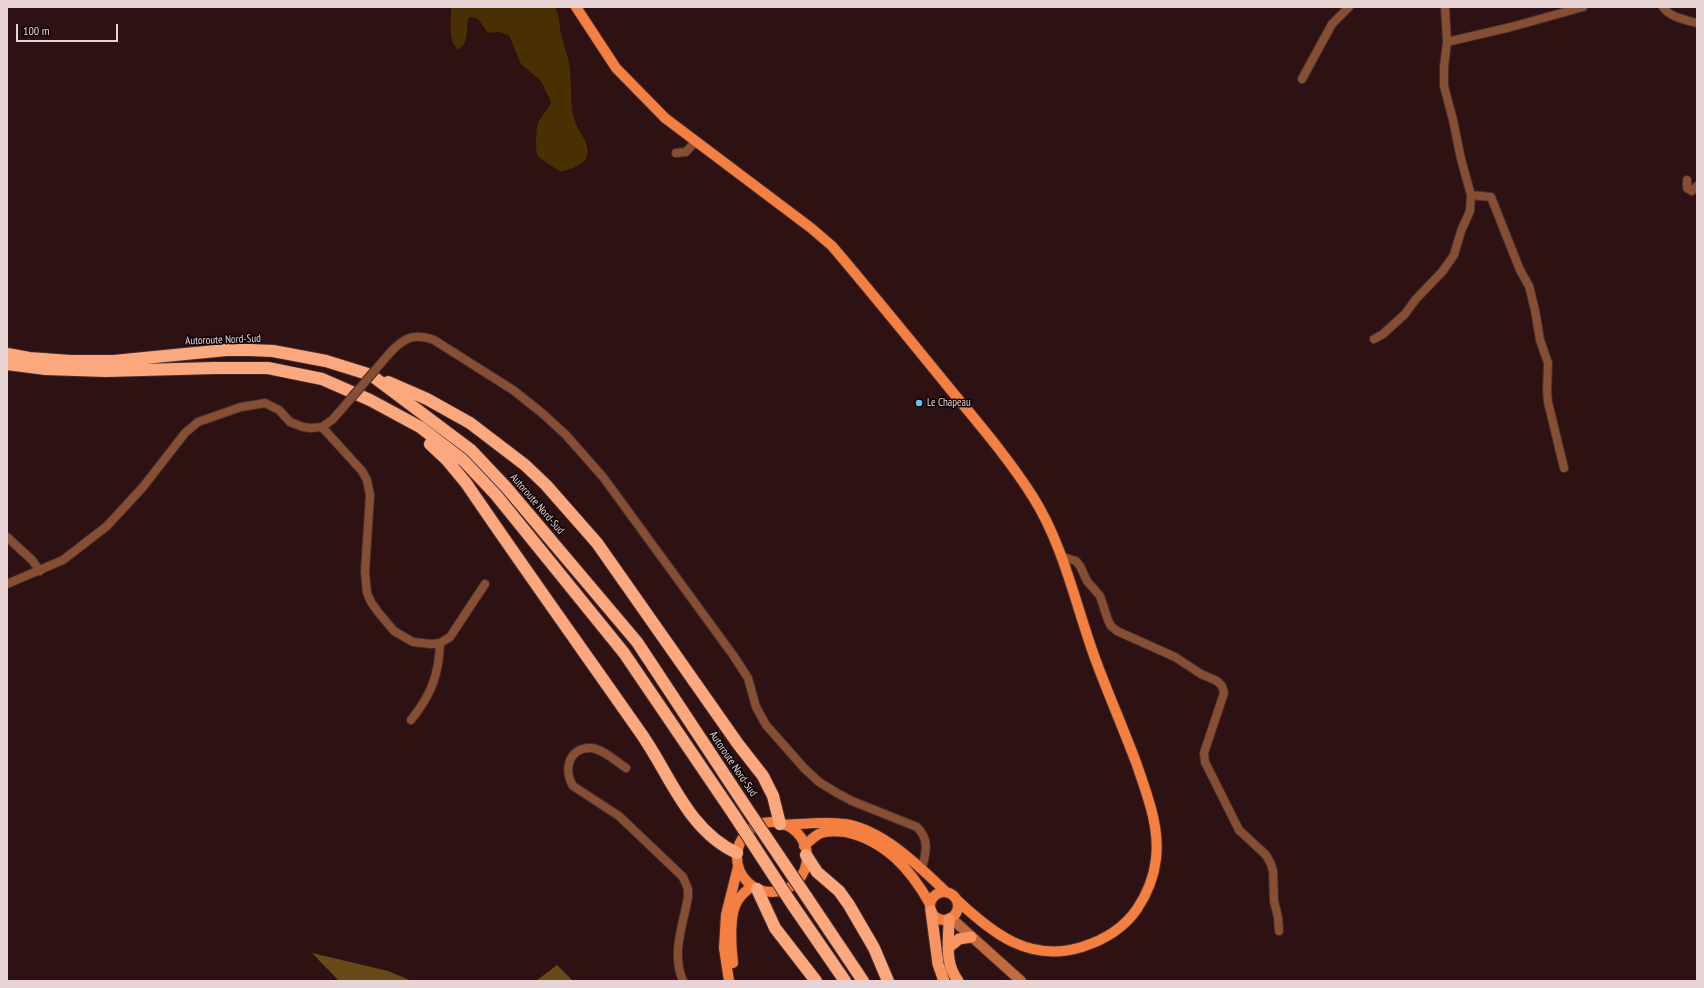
<!DOCTYPE html>
<style>
body{margin:0}
#map{position:relative;width:1704px;height:988px;overflow:hidden;background:#2d1113;font-family:"PT Sans Narrow",sans-serif}
canvas{display:block}
.frame{position:absolute;inset:0;border:8px solid #e8d4d4;pointer-events:none}
.scale{position:absolute;left:16px;top:24px;width:102px;height:18px;box-sizing:border-box;border:2px solid #e8d4d4;border-top:0;padding-left:5px;font-size:12px;line-height:14px;white-space:nowrap;color:#e8d4d4;-webkit-text-stroke:3px #0d0304;paint-order:stroke}
</style>
<div id="map">
<canvas width="1704" height="988"></canvas>
<div class="frame"></div>
<div class="scale">100 m</div>
</div>
<script>
const context = document.querySelector('canvas').getContext('2d');
context.lineJoin = 'round';
function paint(path, color) {
  context.fillStyle = color;
  context.fill(path, 'evenodd');
}
function strokePath(path, color, width, dash) {
  context.strokeStyle = color;
  context.lineWidth = width;
  context.lineCap = dash ? 'butt' : 'round';
  context.setLineDash(dash || []);
  context.stroke(path);
}
function drawText(font, color, halo, rows, align = 'center') {
  context.font = font + ' "PT Sans Narrow",sans-serif';
  context.lineWidth = 3;
  context.setLineDash([]);
  context.textBaseline = 'middle';
  context.strokeStyle = halo;
  context.fillStyle = color;
  for (const [text, x, y, turn = 0] of rows) {
    context.save();
    context.translate(x, y);
    context.rotate((+turn || 0) * Math.PI / 180);
    context.textAlign = isNaN(turn) ? turn : align;
    if (halo) context.strokeText(text, 0, 0);
    context.fillText(text, 0, 0);
    context.restore();
  }
}
paint(new Path2D(`
 M 450,7 L 555,7 C 560,16 559,24 561,33 C 563,43 567,53 569,63 C 572,80 570,98 573,115 C 576,130 591,142 587,157 C 584,165 568,170 561,172 C 557,169 540,159 538,156 C 535,152 536,128 538,123 C 542,115 548,110 551,102 L 541,81 L 521,64 L 509,35 L 499,32 L 488,33 L 479,20 L 474,17 L 469,17 C 465,29 470,43 458,50 C 448,41 451,22 451,10 Z`), '#483002');
paint(new Path2D(`
 M 312,953 L 388,971 L 412,981 L 339,981 Z
 M 557,965 L 573,981 L 536,981 Z`), '#684a18');
const minor = new Path2D(`
 M 1663,7 C 1669,17 1686,20 1697,23
 M 1447,42 L 1511,27 L 1583,7
 M 1302,79 L 1332,24 L 1349,7
 M 676,153 L 686,152 L 695,142
 M 1687,180 L 1687,188 L 1692,191 L 1697,186
 M 1471,195 L 1491,197 L 1520,270 L 1529,286 L 1535,310 L 1540,340 L 1548,363 L 1547,391 L 1548,402 L 1564,468
 M 1374,339 L 1383,334 L 1405,314 L 1416,299 L 1442,272 L 1454,255 L 1461,231 L 1470,211 L 1471,195 L 1461,159 L 1453,120 L 1444,86 L 1444,67 L 1447,42 L 1445,7
 M 388,355 C 402,339 413,332 434,340 L 513,390 L 542,413 L 565,434 L 603,477 L 733,655 L 748,678 L 756,707 L 766,725 L 804,768 L 819,782 L 837,793 L 852,801 L 917,827 C 930,840 926,852 922,868
 M 322,427 L 362,471 L 367,480 L 370,495 L 365,572 L 367,593 L 371,602 L 378,612 L 394,631 L 413,642 L 431,644 L 440,643 L 450,637 L 485,584
 M 7,537 L 32,560 L 40,571
 M 1060,556 L 1076,561 L 1080,566 L 1087,581 L 1100,596 L 1108,620 L 1111,626 L 1117,631 L 1175,657 L 1201,674 L 1217,681 L 1222,686 L 1224,693 L 1204,753 L 1205,762 L 1239,830 L 1266,855 L 1271,864 L 1273,871 L 1274,901 L 1278,917 L 1279,931
 M 7,584 L 63,560 L 107,526 L 143,487 L 185,433 L 198,422 L 241,407 L 265,403 L 279,410 L 290,422 L 303,427 L 311,428 L 322,427 L 332,420 L 341,410
 M 411,720 C 431,695 439,675 440,643
 M 626,768 C 617,762 603,749 591,748 C 569,747 563,770 573,786 L 619,816 L 683,877 L 688,889 L 688,897 C 683,926 671,953 683,981`);
const secondary = new Path2D(`
 M 951,918 L 1021,981`);
const primary = new Path2D(`
 M 576,7 L 616,68 L 665,118 L 811,228 L 832,246 C 872,293 911,341 950,389 C 979,424 1009,459 1033,497 C 1064,546 1076,607 1096,661 C 1109,696 1124,730 1137,765 C 1147,795 1160,827 1156,859 C 1154,877 1147,894 1137,909 C 1124,928 1104,940 1082,947 C 1030,963 993,934 957,900
 M737 857a35 35 0 1 1 70 0a35 35 0 1 1-70 0Z
 M 784,825 C 804,824 825,821 845,824 C 883,830 919,866 946,892
 M 804,846 C 809,842 815,835 821,833 C 829,830 838,831 846,832 C 886,841 911,870 930,904
 M930 906a14 14 0 1 1 28 0a14 14 0 1 1-28 0Z
 M 733,963 C 731,947 729,915 737,902 C 740,895 746,891 752,886
 M 729,981 L 724,948 L 726,915 L 738,867`);
const trunk = new Path2D(`
 M 931,911 L 938,964 L 944,981
 M 949,919 C 949,942 944,962 958,981
 M 948,948 L 959,939 L 971,937`);
const motorway = new Path2D(`
 M 7,354 L 29,358 L 70,361 L 114,361 L 226,350 L 250,350 L 273,351 L 326,361 L 371,375 L 471,450 L 506,487 L 637,642 L 746,807
 M 7,364 L 46,369 L 106,371 L 214,368 L 268,368 L 322,379 L 370,400 L 420,427 L 463,460 L 496,495 L 624,653 L 734,815
 M 388,382 L 427,399 L 470,423 L 525,465 L 546,485 L 597,543 L 738,744 L 763,776 L 773,796 L 780,824
 M 430,444 L 446,459 L 466,483 C 523,567 582,649 640,732 C 670,774 687,830 737,853
 M 806,855 L 817,872 L 839,891 L 849,905 L 874,948 L 888,981
 M 757,889 L 775,928 L 816,981
 M 806,896 L 863,981
 M 792,904 L 845,981`);
strokePath(minor, '#472c2e', 10);
strokePath(secondary, '#472c2e', 12);
strokePath(primary, '#472c2e', 12);
strokePath(trunk, '#472c2e', 13);
strokePath(motorway, '#472c2e', 14);
strokePath(minor, '#864f33', 8);
strokePath(secondary, '#c36a3c', 10);
strokePath(primary, '#f37f41', 10);
strokePath(trunk, '#f79460', 11);
strokePath(motorway, '#fba87f', 12);
const minorBridge = new Path2D(`
 M 341,410 L 388,355`);
const motorwayBridge = new Path2D(`
 M 746,807 L 806,896
 M 734,815 L 792,904`);
strokePath(minorBridge, '#472c2e', 10, []);
strokePath(motorwayBridge, '#472c2e', 14, []);
strokePath(minorBridge, '#864f33', 8);
strokePath(motorwayBridge, '#fba87f', 12);
for (const [x, y, r, color] of [
 [919,403,4,"#64c5ee"]
]) {
  const dot = new Path2D();
  dot.arc(x, y, r, 0, 2 * Math.PI);
  context.fillStyle = color;
  context.fill(dot);
  strokePath(dot, '#0d0304', 1.5);
}
drawText('11px', '#e8d4d4', '#0d0304', [
 ["Autoroute Nord-Sud",223,340,-2],
 ["Autoroute Nord-Sud",537,504,49],
 ["Autoroute Nord-Sud",733,764,56]
]);
drawText('11px', '#e8d4d4', '#0d0304', [
 ["Le Chapeau",927,403]
], 'left');
</script>
